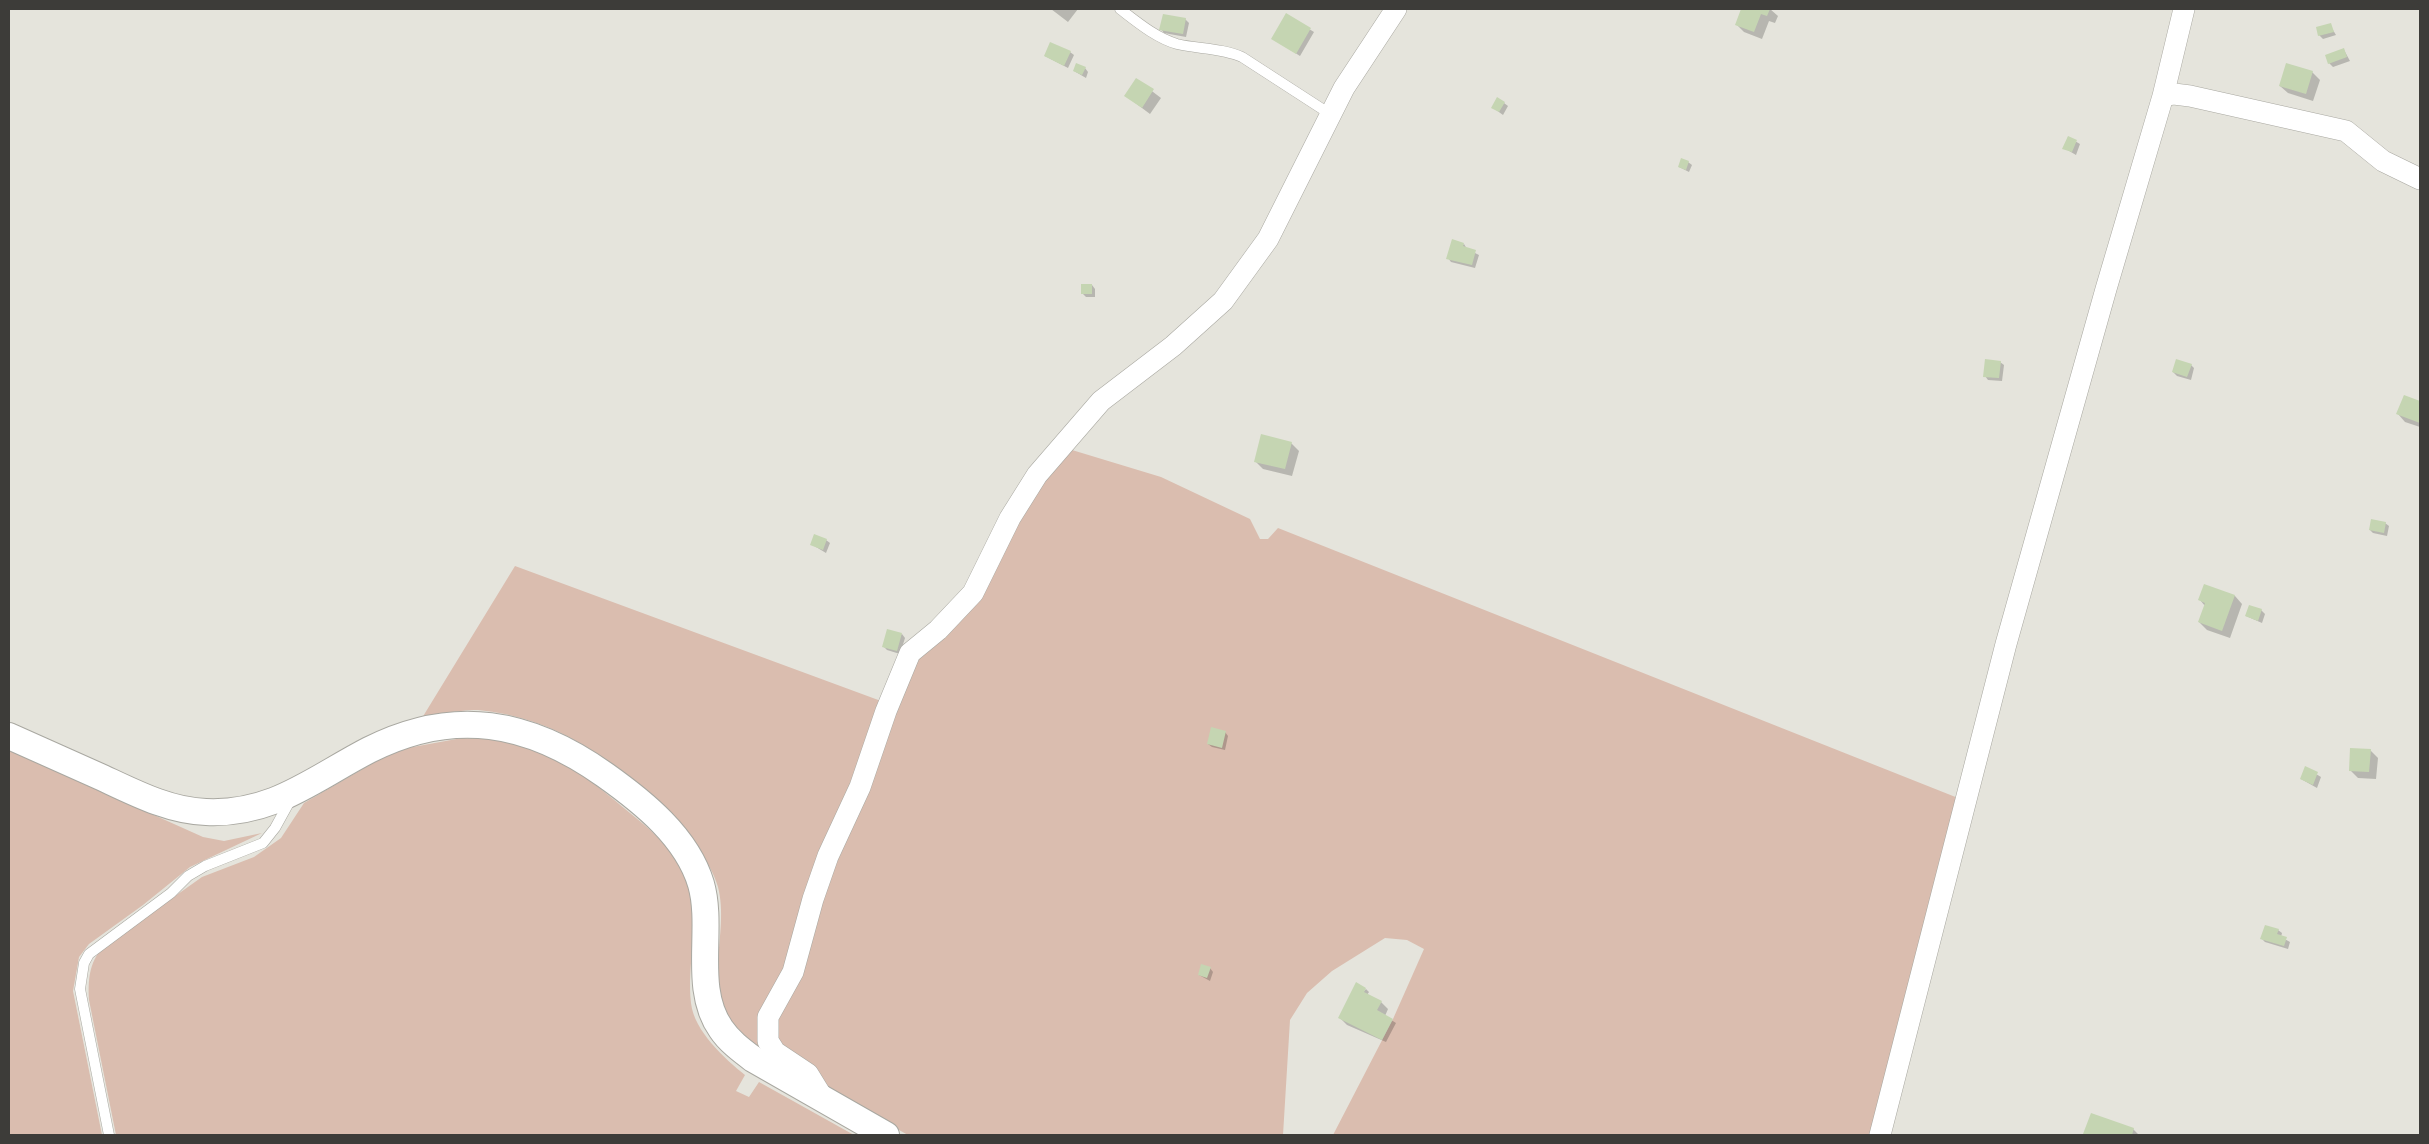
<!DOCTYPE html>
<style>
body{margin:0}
#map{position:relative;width:2429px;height:1144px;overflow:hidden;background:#e5e4dc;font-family:Jost,sans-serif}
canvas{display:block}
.frame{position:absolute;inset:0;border:10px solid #3d3c39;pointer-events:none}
</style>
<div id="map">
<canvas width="2429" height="1144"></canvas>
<div class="frame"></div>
</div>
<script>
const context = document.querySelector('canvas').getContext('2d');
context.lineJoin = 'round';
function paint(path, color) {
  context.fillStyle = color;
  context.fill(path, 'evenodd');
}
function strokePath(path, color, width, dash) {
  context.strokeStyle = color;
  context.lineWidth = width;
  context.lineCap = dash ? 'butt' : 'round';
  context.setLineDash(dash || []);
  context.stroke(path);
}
paint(new Path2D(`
 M 1072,450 L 1161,477 L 1250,519 L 1260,539 L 1268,539 L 1278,528 L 1958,798 L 1870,1135 L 1333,1135 L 1393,1019 L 1424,949 L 1407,940 L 1385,938 L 1332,971 L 1307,993 L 1290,1020 L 1283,1135 L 908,1135 L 829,1091 L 780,1047 L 775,1027 L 820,901 L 904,680 L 1035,490 Z
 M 515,566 L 881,701 L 766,1055 C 756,1046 743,1038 735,1027 C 701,983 730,935 718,887 C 710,859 688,837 669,816 C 618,761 555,717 478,710 C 460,709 439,715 422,718 Z
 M 462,738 C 477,739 496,737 511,741 C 560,754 593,782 630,813 C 656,834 681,856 689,890 C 699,929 687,965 691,1003 C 694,1031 725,1059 745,1075 L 736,1091 L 749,1097 L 759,1082 L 854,1135 L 116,1135 L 89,1000 C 88,980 89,964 102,948 L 202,877 L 254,857 L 281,838 L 304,803 L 378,760 L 402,749 Z
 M 9,750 L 203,837 L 224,841 L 262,833 L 190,867 L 143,905 L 89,944 L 79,957 L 73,991 L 102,1135 L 9,1135 Z`), '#dabdaf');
paint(new Path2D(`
 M 1051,9 L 1078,9 L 1068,22 Z
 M 1742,9 L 1770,9 L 1778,16 L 1775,23 L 1769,21 L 1762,39 L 1744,32 L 1736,24 Z
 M 1286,15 L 1314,32 L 1300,56 L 1273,39 Z
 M 1185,19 L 1189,23 L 1186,37 L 1164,33 L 1161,29 Z
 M 2330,25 L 2336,35 L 2323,39 L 2319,35 Z
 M 2344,50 L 2350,61 L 2333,67 L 2329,63 Z
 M 1070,52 L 1074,55 L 1068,68 L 1045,56 Z
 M 1085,68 L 1088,72 L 1086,78 L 1074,71 Z
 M 2312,72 L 2320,80 L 2313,101 L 2288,93 L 2280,86 Z
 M 1136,79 L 1161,98 L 1150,114 L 1126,96 Z
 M 1504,103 L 1508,106 L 1503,115 L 1492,107 Z
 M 2068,137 L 2080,144 L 2076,155 L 2064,148 Z
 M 1688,162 L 1692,165 L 1689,172 L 1679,167 Z
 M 1464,244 L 1467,249 L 1479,255 L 1475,268 L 1451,262 L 1448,258 Z
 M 1092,285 L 1095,289 L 1095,297 L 1086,297 L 1082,293 Z
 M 2000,362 L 2004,365 L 2002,381 L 1988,380 L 1985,376 Z
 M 2191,365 L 2194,368 L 2191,380 L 2177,376 L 2173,372 Z
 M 2404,396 L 2420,402 L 2420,427 L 2405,422 L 2398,414 Z
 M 1291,443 L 1299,451 L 1292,476 L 1263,469 L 1255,461 Z
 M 2385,523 L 2389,526 L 2387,536 L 2373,533 L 2370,530 Z
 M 826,540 L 830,543 L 826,553 L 811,544 Z
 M 2205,586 L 2235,596 L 2242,604 L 2230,638 L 2207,630 L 2199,622 L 2205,606 L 2200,600 Z
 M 2261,610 L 2265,614 L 2262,623 L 2246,616 Z
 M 902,634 L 905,638 L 900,654 L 887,650 L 883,646 Z
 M 1225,732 L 1228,736 L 1225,750 L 1212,747 L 1208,744 Z
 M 2370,750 L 2378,758 L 2376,779 L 2358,778 L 2350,770 Z
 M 2306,768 L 2321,777 L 2317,788 L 2301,779 Z
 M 2278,930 L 2282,933 L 2281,937 L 2290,942 L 2288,949 L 2265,942 L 2262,939 Z
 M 1210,968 L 1213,972 L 1210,981 L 1199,975 Z
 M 1366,989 L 1369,992 L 1367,995 L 1381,1002 L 1388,1009 L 1385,1016 L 1396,1023 L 1386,1042 L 1347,1025 L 1339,1017 Z
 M 2133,1129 L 2139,1135 L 2085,1133 Z`), '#0003');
paint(new Path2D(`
 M 1741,9 L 1770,9 L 1767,16 L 1761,14 L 1754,32 L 1735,25 Z
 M 1286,13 L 1311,28 L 1296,54 L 1271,39 Z
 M 1163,14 L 1186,18 L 1183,34 L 1159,30 Z
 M 2331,23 L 2334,32 L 2318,36 L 2316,27 Z
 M 1050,42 L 1071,51 L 1064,66 L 1044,56 Z
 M 2344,48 L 2347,57 L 2328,64 L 2325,55 Z
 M 1076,63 L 1086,67 L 1082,75 L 1073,71 Z
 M 2286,63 L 2313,71 L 2306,94 L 2279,86 Z
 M 1136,78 L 1154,89 L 1142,108 L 1124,96 Z
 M 1497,97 L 1505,102 L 1499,112 L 1491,108 Z
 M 2068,136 L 2077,140 L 2072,152 L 2062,149 Z
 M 1681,158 L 1689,161 L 1686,170 L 1678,167 Z
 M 1452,239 L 1464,243 L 1463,246 L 1476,250 L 1472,265 L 1446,259 Z
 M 1081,284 L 1092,284 L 1092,294 L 1081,294 Z
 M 1985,359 L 2001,361 L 1999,378 L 1983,377 Z
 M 2176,359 L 2192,364 L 2187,377 L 2172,372 Z
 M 2404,395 L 2420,401 L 2420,423 L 2396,414 Z
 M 1261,434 L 1292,442 L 1285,469 L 1254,462 Z
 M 2371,519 L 2386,522 L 2384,533 L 2369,530 Z
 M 814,534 L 827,539 L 823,550 L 810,545 Z
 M 2204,584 L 2235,595 L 2222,631 L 2198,622 L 2205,603 L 2198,600 Z
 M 2249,605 L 2262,609 L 2258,621 L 2245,616 Z
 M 887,629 L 902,633 L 897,651 L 882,647 Z
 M 1211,727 L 1226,731 L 1222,748 L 1207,744 Z
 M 2350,748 L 2371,749 L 2369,772 L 2349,771 Z
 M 2305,766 L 2318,772 L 2313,785 L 2300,779 Z
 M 2265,925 L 2279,929 L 2277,934 L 2287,937 L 2284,946 L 2260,939 Z
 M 1201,964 L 1211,967 L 1207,978 L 1198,975 Z
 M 1356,982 L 1366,988 L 1364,992 L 1382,1001 L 1377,1010 L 1393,1019 L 1382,1040 L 1338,1018 Z
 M 2091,1113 L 2134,1128 L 2132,1135 L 2083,1134 Z`), '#c5d5b2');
const service = new Path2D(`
 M 1120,9 C 1137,22 1156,38 1177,44 C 1198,49 1222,48 1242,57 L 1330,114
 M 109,1135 L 80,989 L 84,963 L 89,954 L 171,893 L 188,876 L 205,866 L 263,843 L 275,828 L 291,799`);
const minor = new Path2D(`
 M 2163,96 L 2174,94 L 2190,96 L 2346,131 L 2383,161 L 2420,179
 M 824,1100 L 808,1074 L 775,1052 L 768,1041 L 768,1017 L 793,972 L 813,899 L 828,856 L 860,787 L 886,711 L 910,653 L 938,630 L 973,593 L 1010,518 L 1037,475 L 1101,401 L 1173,346 L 1223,301 L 1268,239 L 1344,88 L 1396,9
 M 1880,1135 L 2006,644 L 2106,289 L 2163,96 L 2184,9`);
const tertiary = new Path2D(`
 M 9,736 C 40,750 72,764 103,778 C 135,793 170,811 206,812 C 273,815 313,779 369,750 C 454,707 529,721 605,775 C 643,802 687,837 701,884 C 714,929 692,988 721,1029 C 729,1041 741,1050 753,1059 L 886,1135`);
strokePath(service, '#a9a8a1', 11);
strokePath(minor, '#a9a8a1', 22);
strokePath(tertiary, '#a9a8a1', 28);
strokePath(service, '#fff', 10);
strokePath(minor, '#fff', 21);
strokePath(tertiary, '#fff', 26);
</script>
